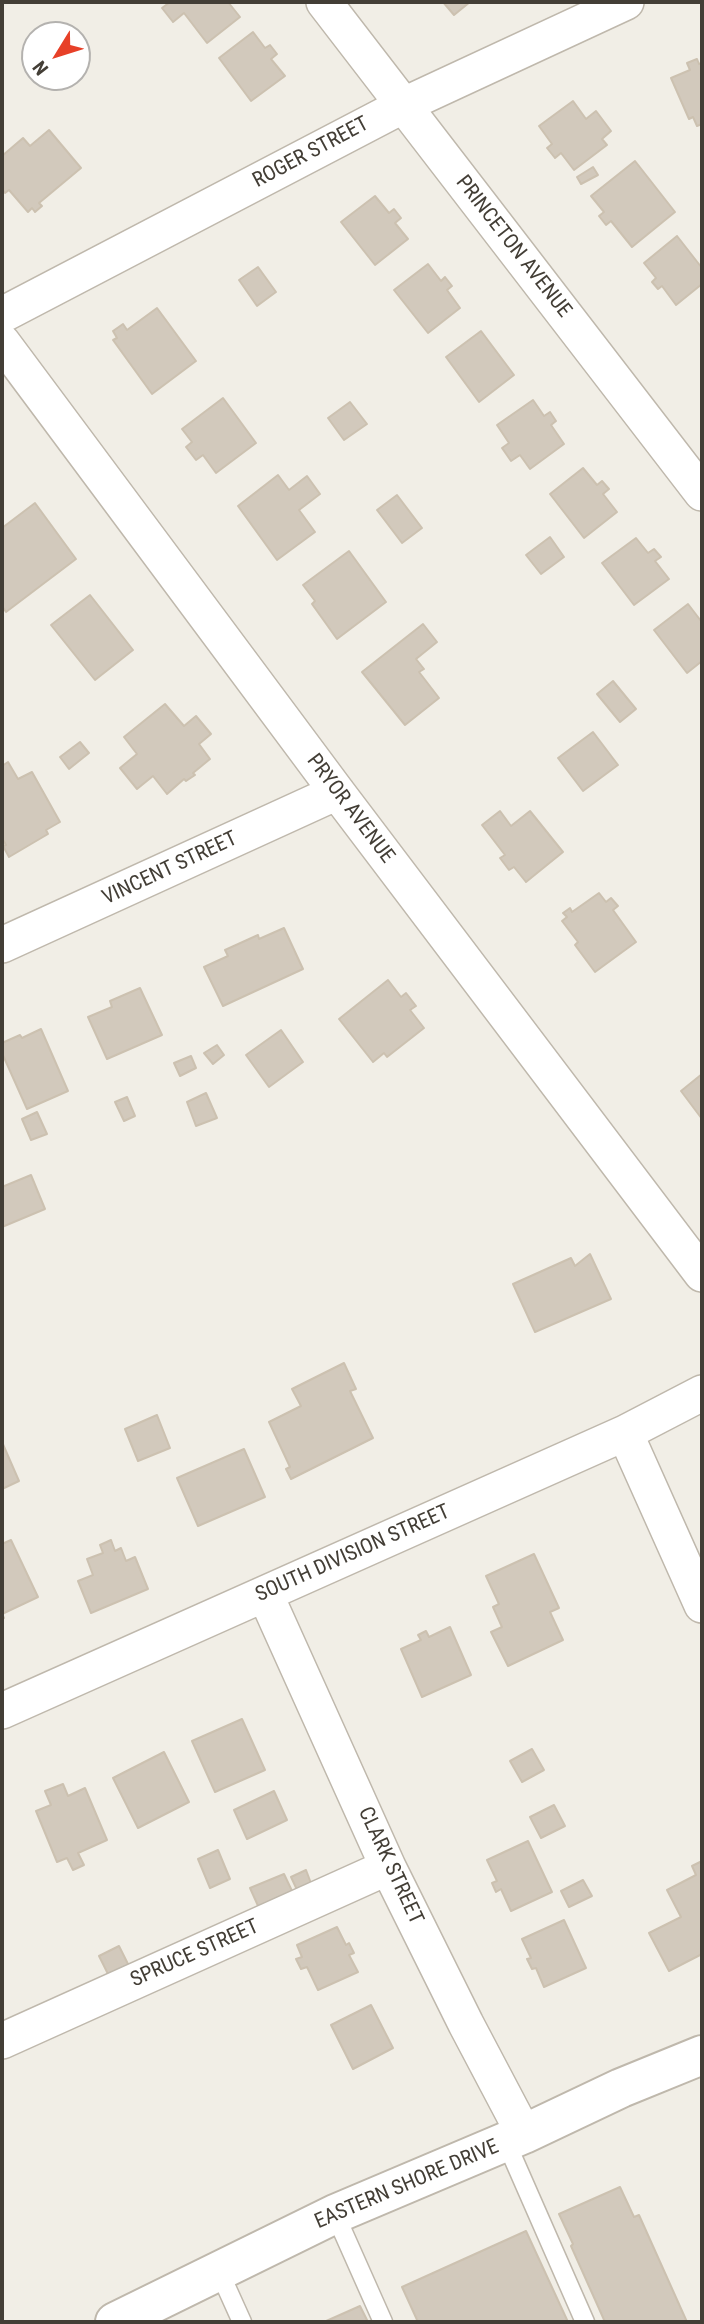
<!DOCTYPE html>
<style>
body{margin:0}
#map{position:relative;width:704px;height:2324px;overflow:hidden;background:#f1eee6;font-family:"Roboto Condensed",sans-serif}
canvas{display:block}
.frame{position:absolute;inset:0;border:4px solid #433e36;pointer-events:none}
.north{position:absolute;left:21px;top:21px;width:70px;height:70px;box-sizing:border-box;background:#fff;border:2px solid #b4b2af;border-radius:50%;rotate:232deg;font-size:19px;font-weight:700;line-height:28px;text-align:center;color:#433e36}
.north::after{content:'';display:block;margin:auto;width:24px;height:32px;background:#e74028;clip-path:polygon(50% 0,100% 100%,50% 72%,0 100%)}
</style>
<div id="map">
<canvas width="704" height="2324"></canvas>
<div class="frame"></div>
<div class="north">N</div>
</div>
<script>
const context = document.querySelector('canvas').getContext('2d');
context.lineJoin = 'round';
function paint(path, color) {
  context.fillStyle = color;
  context.fill(path, 'evenodd');
}
function strokePath(path, color, width, dash) {
  context.strokeStyle = color;
  context.lineWidth = width;
  context.lineCap = dash ? 'butt' : 'round';
  context.setLineDash(dash || []);
  context.stroke(path);
}
function drawText(font, color, halo, rows, align = 'center') {
  context.font = font + ' "Roboto Condensed",sans-serif';
  context.lineWidth = 7;
  context.setLineDash([]);
  context.textBaseline = 'middle';
  context.strokeStyle = halo;
  context.fillStyle = color;
  for (const [text, x, y, turn = 0] of rows) {
    context.save();
    context.translate(x, y);
    context.rotate((+turn || 0) * Math.PI / 180);
    context.textAlign = isNaN(turn) ? turn : align;
    if (halo) context.strokeText(text, 0, 0);
    context.fillText(text, 0, 0);
    context.restore();
  }
}
const building = new Path2D(`
 M 170,2 L 228,2 L 240,17 L 207,43 L 184,13 L 173,22 L 162,8 Z
 M 443,2 L 470,2 L 454,15 Z
 M 253,32 L 265,48 L 270,45 L 277,54 L 271,59 L 285,76 L 251,101 L 219,58 Z
 M 697,59 L 699,64 L 702,63 L 702,124 L 697,126 L 693,117 L 689,119 L 671,78 L 690,70 L 687,63 Z
 M 573,101 L 586,119 L 596,111 L 611,131 L 602,139 L 607,145 L 574,170 L 561,153 L 555,158 L 547,148 L 552,144 L 539,126 Z
 M 49,130 L 81,168 L 39,203 L 42,206 L 35,212 L 32,208 L 28,212 L 9,190 L 5,193 L 2,189 L 2,156 L 23,138 L 30,146 Z
 M 635,161 L 675,212 L 632,247 L 611,221 L 606,225 L 599,216 L 604,212 L 591,196 Z
 M 593,167 L 598,175 L 581,184 L 577,177 Z
 M 375,196 L 389,213 L 394,209 L 401,218 L 395,223 L 408,239 L 375,265 L 341,222 Z
 M 677,236 L 702,268 L 702,284 L 676,305 L 662,286 L 658,289 L 652,282 L 656,278 L 644,263 Z
 M 428,264 L 441,281 L 445,277 L 452,286 L 447,290 L 460,308 L 428,333 L 394,290 Z
 M 258,267 L 276,292 L 257,306 L 239,280 Z
 M 157,308 L 196,361 L 152,394 L 113,340 L 117,338 L 113,331 L 123,324 L 127,330 Z
 M 481,331 L 514,375 L 479,402 L 446,357 Z
 M 223,398 L 256,443 L 216,473 L 203,455 L 196,460 L 186,447 L 192,442 L 182,429 Z
 M 533,400 L 544,416 L 550,412 L 556,421 L 551,425 L 564,444 L 530,469 L 520,455 L 511,461 L 502,448 L 509,443 L 497,425 Z
 M 350,402 L 367,424 L 344,440 L 328,418 Z
 M 583,468 L 597,485 L 602,481 L 609,489 L 603,494 L 617,512 L 584,538 L 550,494 Z
 M 278,475 L 289,490 L 307,476 L 320,494 L 299,510 L 315,532 L 277,560 L 238,506 Z
 M 397,495 L 422,528 L 402,543 L 377,510 Z
 M 35,503 L 76,559 L 6,612 L 2,606 L 2,528 Z
 M 550,537 L 564,557 L 541,574 L 526,555 Z
 M 636,538 L 648,553 L 654,549 L 661,557 L 655,561 L 669,579 L 634,605 L 602,563 Z
 M 349,551 L 386,602 L 337,639 L 312,604 L 315,601 L 303,585 Z
 M 90,595 L 133,650 L 95,680 L 51,625 Z
 M 688,604 L 701,621 L 702,619 L 702,661 L 687,673 L 654,630 Z
 M 423,624 L 437,642 L 416,659 L 424,669 L 419,672 L 439,698 L 405,725 L 362,672 Z
 M 613,681 L 636,709 L 620,722 L 597,694 Z
 M 165,704 L 184,726 L 196,716 L 211,734 L 199,744 L 210,759 L 193,773 L 195,775 L 186,781 L 184,779 L 167,794 L 153,776 L 137,789 L 120,768 L 137,754 L 124,737 Z
 M 593,732 L 618,765 L 583,791 L 558,758 Z
 M 80,742 L 89,753 L 69,769 L 60,757 Z
 M 8,762 L 18,779 L 32,772 L 60,822 L 46,830 L 48,834 L 9,857 L 3,846 L 6,845 L 2,838 L 2,766 Z
 M 500,811 L 511,826 L 530,811 L 563,852 L 526,882 L 514,867 L 509,870 L 500,858 L 505,855 L 482,825 Z
 M 599,893 L 606,902 L 611,898 L 618,906 L 613,910 L 636,942 L 595,972 L 575,945 L 578,942 L 562,921 L 567,917 L 563,913 L 570,908 L 572,912 Z
 M 284,928 L 303,969 L 223,1006 L 204,967 L 228,956 L 225,950 L 258,935 L 259,939 Z
 M 388,980 L 401,997 L 406,993 L 416,1006 L 410,1010 L 424,1028 L 387,1057 L 384,1053 L 373,1062 L 339,1019 Z
 M 140,988 L 162,1035 L 107,1059 L 88,1017 L 112,1007 L 110,1001 Z
 M 41,1029 L 68,1091 L 27,1109 L 2,1053 L 2,1043 L 20,1035 L 22,1038 Z
 M 281,1030 L 303,1062 L 269,1087 L 246,1055 Z
 M 217,1045 L 224,1055 L 213,1064 L 204,1053 Z
 M 191,1056 L 196,1068 L 180,1076 L 174,1063 Z
 M 702,1074 L 702,1119 L 681,1091 Z
 M 206,1093 L 217,1118 L 196,1126 L 187,1102 Z
 M 127,1097 L 135,1116 L 124,1121 L 115,1102 Z
 M 37,1112 L 47,1134 L 31,1140 L 22,1119 Z
 M 31,1175 L 45,1209 L 2,1227 L 2,1187 Z
 M 590,1254 L 611,1299 L 535,1332 L 513,1284 L 571,1258 L 575,1266 Z
 M 344,1363 L 356,1389 L 350,1391 L 373,1438 L 291,1479 L 286,1469 L 290,1467 L 269,1422 L 301,1406 L 292,1389 Z
 M 157,1415 L 170,1448 L 138,1461 L 125,1429 Z
 M 2,1442 L 19,1481 L 2,1489 Z
 M 244,1449 L 265,1497 L 198,1526 L 177,1478 Z
 M 11,1540 L 38,1597 L 2,1614 L 4,1618 L 2,1619 L 2,1544 Z
 M 111,1540 L 115,1551 L 121,1548 L 126,1561 L 135,1557 L 148,1589 L 91,1613 L 78,1581 L 93,1575 L 87,1559 L 103,1553 L 100,1545 Z
 M 534,1554 L 559,1608 L 550,1612 L 563,1640 L 508,1666 L 491,1632 L 502,1627 L 493,1607 L 499,1604 L 486,1576 Z
 M 450,1627 L 471,1675 L 422,1697 L 401,1649 L 421,1640 L 418,1635 L 426,1631 L 429,1637 Z
 M 242,1719 L 265,1770 L 215,1792 L 192,1741 Z
 M 532,1749 L 544,1770 L 522,1782 L 510,1761 Z
 M 164,1752 L 189,1802 L 138,1828 L 113,1778 Z
 M 63,1784 L 68,1796 L 85,1788 L 107,1840 L 78,1853 L 84,1865 L 73,1870 L 67,1858 L 57,1862 L 36,1811 L 51,1805 L 45,1791 Z
 M 274,1791 L 287,1820 L 247,1839 L 234,1810 Z
 M 554,1805 L 565,1826 L 541,1838 L 530,1817 Z
 M 528,1841 L 552,1892 L 511,1911 L 501,1889 L 496,1892 L 492,1883 L 497,1881 L 487,1860 Z
 M 218,1850 L 230,1879 L 210,1888 L 198,1859 Z
 M 702,1861 L 702,1954 L 669,1971 L 649,1933 L 681,1917 L 667,1890 L 696,1875 L 692,1866 Z
 M 306,1870 L 312,1886 L 298,1892 L 291,1877 Z
 M 284,1874 L 293,1893 L 259,1908 L 250,1888 Z
 M 583,1880 L 592,1896 L 569,1907 L 561,1891 Z
 M 564,1920 L 586,1968 L 544,1987 L 536,1968 L 532,1969 L 527,1959 L 531,1958 L 522,1939 Z
 M 337,1927 L 346,1945 L 349,1943 L 354,1953 L 349,1955 L 358,1972 L 318,1990 L 307,1967 L 301,1969 L 296,1959 L 302,1957 L 297,1945 Z
 M 119,1946 L 129,1966 L 109,1976 L 99,1956 Z
 M 371,2005 L 393,2048 L 353,2069 L 331,2025 Z
 M 620,2187 L 634,2217 L 639,2215 L 687,2322 L 605,2322 L 571,2246 L 573,2244 L 559,2214 Z
 M 526,2231 L 568,2322 L 418,2322 L 402,2287 Z
 M 360,2306 L 368,2322 L 324,2322 Z`);
paint(building, '#d2c9bc');
strokePath(building, '#ccc1b0', 2);
const service = new Path2D(`
 M 506,2142 L 585,2322
 M 335,2214 L 383,2322
 M 219,2271 L 242,2322`);
const minor = new Path2D(`
 M 324,2 L 702,493
 M 2,315 L 404,105 L 626,2
 M 2,342 L 337,792 L 702,1274
 M 2,945 L 337,792
 M 625,1433 L 702,1605
 M 265,1594 L 388,1867 L 466,2024 L 524,2134
 M 2,1711 L 625,1433 L 702,1393
 M 2,2041 L 388,1867`);
const tertiary = new Path2D(`
 M 115,2322 L 335,2214 L 524,2134 L 621,2088 L 702,2055`);
strokePath(service, '#bfb8ac', 21);
strokePath(minor, '#bfb8ac', 38);
strokePath(tertiary, '#bfb8ac', 42);
strokePath(service, '#fff', 18);
strokePath(minor, '#fff', 35);
strokePath(tertiary, '#fff', 38);
drawText('21px', '#433e36', '#fff', [
 ["ROGER STREET",311,153,-28],
 ["PRINCETON AVENUE",513,247,52],
 ["PRYOR AVENUE",350,809,53],
 ["VINCENT STREET",170,869,-25],
 ["SOUTH DIVISION STREET",353,1554,-24],
 ["CLARK STREET",390,1866,65],
 ["SPRUCE STREET",195,1954,-24],
 ["EASTERN SHORE DRIVE",407,2185,-23]
]);
</script>
